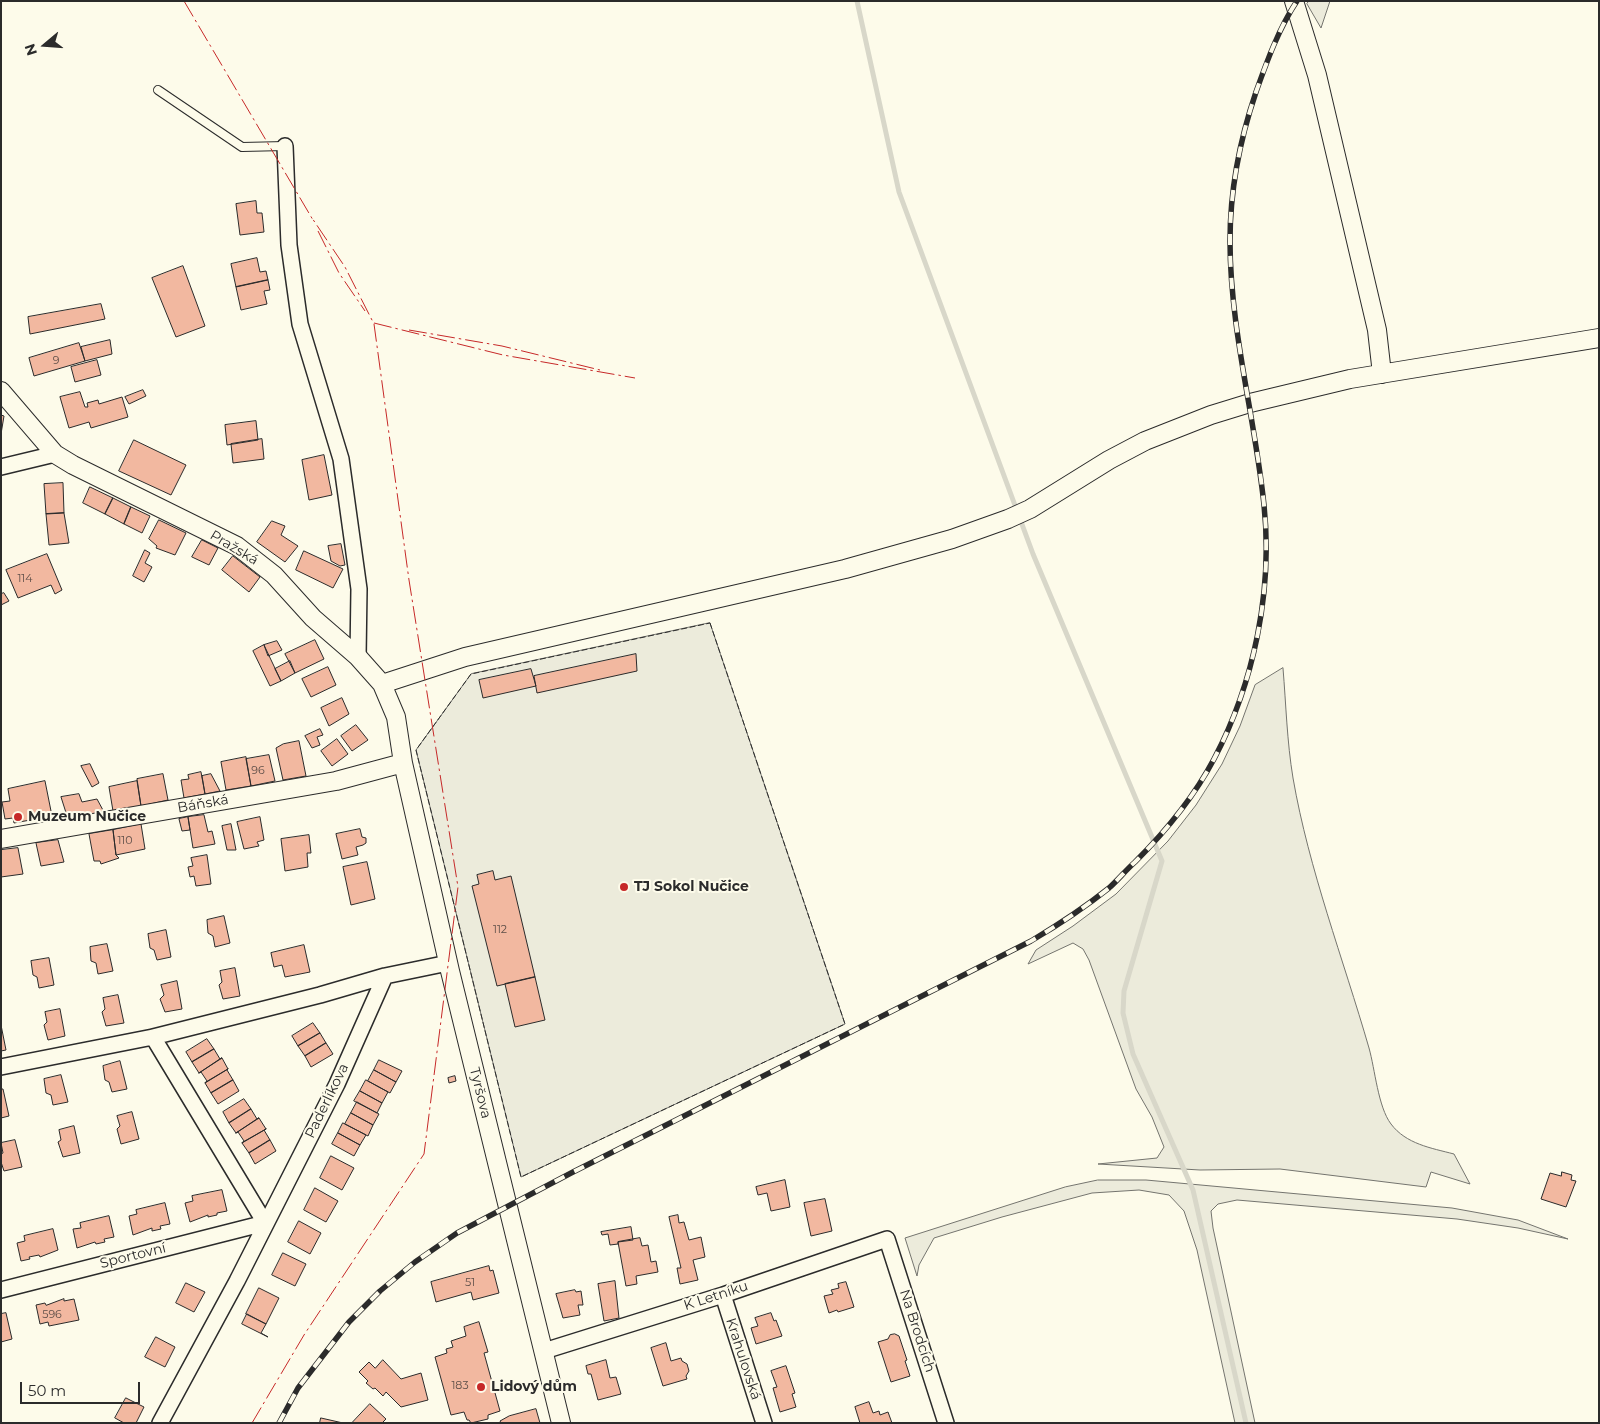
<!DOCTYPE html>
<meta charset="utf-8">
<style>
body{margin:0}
#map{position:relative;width:1600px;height:1424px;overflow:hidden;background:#fdfbea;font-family:Montserrat,sans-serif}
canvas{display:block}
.frame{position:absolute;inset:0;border:2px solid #2b2b2b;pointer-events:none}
.north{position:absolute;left:20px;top:20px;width:50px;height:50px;-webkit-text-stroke:4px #fdfbea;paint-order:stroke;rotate:252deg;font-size:14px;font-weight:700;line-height:20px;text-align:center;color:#2b2b2b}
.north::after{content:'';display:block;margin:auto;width:18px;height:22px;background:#2b2b2b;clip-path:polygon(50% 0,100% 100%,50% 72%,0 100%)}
.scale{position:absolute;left:20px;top:1382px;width:120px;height:22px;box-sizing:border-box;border:2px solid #2b2b2b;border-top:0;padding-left:6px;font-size:15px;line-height:18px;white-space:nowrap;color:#2b2b2b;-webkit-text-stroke:4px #fdfbea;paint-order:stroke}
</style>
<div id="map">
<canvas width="1600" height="1424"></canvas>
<div class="frame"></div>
<div class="north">N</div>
<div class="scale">50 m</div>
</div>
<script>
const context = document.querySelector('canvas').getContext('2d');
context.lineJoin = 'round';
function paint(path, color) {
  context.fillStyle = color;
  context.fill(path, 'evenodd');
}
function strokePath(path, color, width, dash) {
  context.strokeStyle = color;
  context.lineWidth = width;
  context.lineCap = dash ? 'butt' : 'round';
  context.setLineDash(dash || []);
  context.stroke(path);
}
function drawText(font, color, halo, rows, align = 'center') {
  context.font = font + ' Montserrat,sans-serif';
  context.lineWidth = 4;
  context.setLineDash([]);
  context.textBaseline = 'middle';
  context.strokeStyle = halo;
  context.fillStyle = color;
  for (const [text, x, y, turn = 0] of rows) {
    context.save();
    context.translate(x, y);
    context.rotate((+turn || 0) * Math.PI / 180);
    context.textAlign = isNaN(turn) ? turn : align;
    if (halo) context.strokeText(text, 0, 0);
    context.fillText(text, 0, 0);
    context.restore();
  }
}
const green = new Path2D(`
 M 1309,1 L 1330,1 L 1321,28 L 1307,4 Z
 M 710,623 L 845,1024 L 521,1177 L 416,750 L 471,674 Z
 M 1283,668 C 1286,704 1287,742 1293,778 C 1309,870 1343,958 1369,1048 C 1375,1069 1378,1107 1391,1124 C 1406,1144 1431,1148 1454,1154 L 1470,1184 L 1431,1172 L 1426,1187 L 1280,1169 L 1200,1170 L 1098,1164 L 1157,1158 L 1164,1147 L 1152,1117 L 1136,1089 L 1089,960 L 1083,949 L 1073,943 L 1028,964 L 1036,950 L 1073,926 L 1116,894 L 1168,841 L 1196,805 L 1222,764 L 1240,726 L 1255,685 Z
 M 1098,1180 L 1146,1180 L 1452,1208 L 1518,1220 L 1568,1239 L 1518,1228 L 1457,1219 L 1237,1200 L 1218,1204 L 1211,1211 L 1213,1228 L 1255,1423 L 1235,1423 L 1197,1250 L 1184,1211 L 1169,1195 L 1139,1190 L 1092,1193 L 1002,1217 L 934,1238 L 919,1265 L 917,1276 L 905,1238 L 1065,1187 Z`);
paint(green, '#ecebdb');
strokePath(green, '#74746e', 1);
strokePath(new Path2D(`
 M 857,1 L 899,192 L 1033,554 L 1162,861 L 1124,991 L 1123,1013 L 1133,1054 L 1193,1190 L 1246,1423`), '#d8d7c9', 5);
const building = new Path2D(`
 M 256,201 L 257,213 L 262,213 L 264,232 L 240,235 L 236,204 Z
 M 257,258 L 260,272 L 266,271 L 268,280 L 236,287 L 231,264 Z
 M 183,266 L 205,326 L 176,337 L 152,278 Z
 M 268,280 L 270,290 L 264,291 L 267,304 L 241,310 L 236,287 Z
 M 101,304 L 105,319 L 30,334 L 28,317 Z
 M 110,340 L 112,354 L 85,361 L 81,347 Z
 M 79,343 L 85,361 L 34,376 L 29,358 Z
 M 97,360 L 101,375 L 75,382 L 71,367 Z
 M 143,390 L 146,396 L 129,404 L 125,397 Z
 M 80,392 L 85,407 L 88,407 L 87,403 L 98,400 L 99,404 L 122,397 L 128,417 L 91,428 L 89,422 L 69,428 L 60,397 Z
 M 1,415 L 4,416 L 1,434 Z
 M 256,421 L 258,440 L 227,445 L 225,425 Z
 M 262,439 L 264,459 L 233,463 L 231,444 Z
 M 134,440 L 186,465 L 171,495 L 119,471 Z
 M 324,455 L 332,495 L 309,500 L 302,460 Z
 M 63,483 L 64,513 L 46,514 L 44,484 Z
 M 90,487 L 113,498 L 105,514 L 83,503 Z
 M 113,498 L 131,507 L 124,524 L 105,514 Z
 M 131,507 L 150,516 L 142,533 L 124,524 Z
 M 64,513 L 69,543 L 49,545 L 46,514 Z
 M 159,520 L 186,533 L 175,555 L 156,548 L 157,546 L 149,539 Z
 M 272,521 L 285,526 L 281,535 L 298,546 L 285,562 L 257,542 Z
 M 202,540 L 218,548 L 209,565 L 192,557 Z
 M 341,544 L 345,565 L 340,566 L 331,561 L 328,546 Z
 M 145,550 L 150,553 L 145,563 L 152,567 L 144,582 L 133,576 Z
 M 304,551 L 343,569 L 333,588 L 296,570 Z
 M 47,554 L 62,590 L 55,594 L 51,585 L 18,598 L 6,570 Z
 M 233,556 L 260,577 L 249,592 L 222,570 Z
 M 4,593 L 9,601 L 1,605 L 1,594 Z
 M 315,640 L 324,659 L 295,673 L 285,654 Z
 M 277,641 L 282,650 L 268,656 L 264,645 Z
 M 264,645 L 281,681 L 270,686 L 253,651 Z
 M 636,654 L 637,671 L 537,693 L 534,676 Z
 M 290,661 L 295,673 L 281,681 L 275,669 Z
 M 328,667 L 336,685 L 311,697 L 302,679 Z
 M 531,669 L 536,686 L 483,698 L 479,680 Z
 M 342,698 L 349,714 L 329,726 L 321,708 Z
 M 356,725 L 368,740 L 352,751 L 341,736 Z
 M 320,729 L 323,735 L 317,737 L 320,745 L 312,748 L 305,736 Z
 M 337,739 L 348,754 L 332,766 L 321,751 Z
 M 299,741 L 306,776 L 283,780 L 276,748 L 283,744 Z
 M 269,755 L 275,781 L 251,786 L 246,759 Z
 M 246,757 L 251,786 L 226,790 L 221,762 Z
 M 90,764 L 99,783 L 92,787 L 81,766 Z
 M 201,772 L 205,794 L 184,798 L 181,780 L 189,779 L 188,775 Z
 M 163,774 L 168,800 L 141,806 L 137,779 Z
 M 211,774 L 220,791 L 205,794 L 202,776 Z
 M 45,781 L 52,816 L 14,823 L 13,818 L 5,819 L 2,802 L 10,801 L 8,789 Z
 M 137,781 L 141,806 L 113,811 L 109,787 Z
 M 79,794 L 82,802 L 97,799 L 104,812 L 68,819 L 61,797 Z
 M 204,815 L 208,832 L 212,831 L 215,844 L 193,848 L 188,817 Z
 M 188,817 L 190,830 L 182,831 L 179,819 Z
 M 260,817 L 264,840 L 257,842 L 259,846 L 244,849 L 237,822 Z
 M 141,824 L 145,849 L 116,855 L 113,830 Z
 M 231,824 L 236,850 L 227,850 L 222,826 Z
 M 360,829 L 362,837 L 366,838 L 366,843 L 363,845 L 356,847 L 358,855 L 342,859 L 336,834 Z
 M 113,830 L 116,855 L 119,858 L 101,864 L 100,861 L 94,861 L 89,834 Z
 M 309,835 L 311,853 L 307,853 L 308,867 L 285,871 L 281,839 Z
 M 58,840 L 64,862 L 41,866 L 36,843 Z
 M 18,848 L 23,874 L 1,877 L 1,850 Z
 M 207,855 L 211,884 L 196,886 L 194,876 L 190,877 L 188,867 L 193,866 L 191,858 Z
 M 367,862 L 375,899 L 351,905 L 343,867 Z
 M 493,871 L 495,880 L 511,876 L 535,977 L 497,986 L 472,886 L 479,884 L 477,875 Z
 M 224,916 L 230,943 L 215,947 L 213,936 L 208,933 L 207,920 Z
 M 166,930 L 171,957 L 157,960 L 154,950 L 150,948 L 148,934 Z
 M 107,944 L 113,971 L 98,974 L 96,963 L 91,961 L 90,947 Z
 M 304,945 L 310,972 L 285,977 L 282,965 L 274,967 L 271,953 Z
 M 49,958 L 54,985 L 39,988 L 37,977 L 33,975 L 31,961 Z
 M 235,968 L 240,996 L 223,999 L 219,985 L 222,982 L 220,971 Z
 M 535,977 L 545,1020 L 515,1027 L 505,984 Z
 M 177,981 L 182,1009 L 165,1012 L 160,999 L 164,995 L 161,985 Z
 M 118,995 L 124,1023 L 106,1026 L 102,1012 L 105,1009 L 103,998 Z
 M 60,1009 L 65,1036 L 48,1040 L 44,1025 L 47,1022 L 45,1012 Z
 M 313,1023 L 320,1033 L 298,1046 L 292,1036 Z
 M 1,1025 L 6,1050 L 1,1051 Z
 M 320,1033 L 326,1043 L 305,1056 L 298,1046 Z
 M 207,1039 L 214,1049 L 192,1062 L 186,1052 Z
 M 326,1043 L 333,1054 L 311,1067 L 305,1056 Z
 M 214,1049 L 220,1059 L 222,1058 L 199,1073 L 192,1062 Z
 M 222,1058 L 228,1069 L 205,1083 L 207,1081 L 201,1072 L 199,1073 Z
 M 379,1060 L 402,1071 L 396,1082 L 374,1070 Z
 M 120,1061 L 127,1089 L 112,1092 L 109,1082 L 105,1080 L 103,1066 Z
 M 228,1069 L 227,1070 L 233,1080 L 211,1093 L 205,1083 Z
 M 374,1070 L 396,1082 L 390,1093 L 368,1081 Z
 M 61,1075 L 68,1102 L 53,1105 L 51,1095 L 46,1093 L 44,1079 Z
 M 455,1076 L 456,1081 L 449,1083 L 448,1078 Z
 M 233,1080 L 239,1091 L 218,1104 L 211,1093 Z
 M 366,1080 L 388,1092 L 382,1103 L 360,1091 Z
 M 1,1089 L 3,1089 L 9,1116 L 1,1118 Z
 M 360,1091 L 382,1103 L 377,1113 L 354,1101 Z
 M 244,1099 L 251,1109 L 229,1123 L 223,1112 Z
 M 357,1102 L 379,1114 L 373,1125 L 351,1113 Z
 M 251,1109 L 257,1119 L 259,1118 L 236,1133 L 229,1123 Z
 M 132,1112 L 139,1139 L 121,1144 L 117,1129 L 120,1126 L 117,1116 Z
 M 351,1113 L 373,1125 L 368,1136 L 345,1124 Z
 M 259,1118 L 266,1129 L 242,1143 L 244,1141 L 238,1132 L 236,1133 Z
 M 343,1123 L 366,1135 L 360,1145 L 338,1133 Z
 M 74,1126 L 80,1153 L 63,1157 L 58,1142 L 61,1140 L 59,1130 Z
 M 266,1129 L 264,1130 L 270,1140 L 249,1153 L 242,1143 Z
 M 338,1133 L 360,1145 L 354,1156 L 332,1144 Z
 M 15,1140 L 22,1167 L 4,1171 L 1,1162 L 1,1154 L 3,1153 L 1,1143 Z
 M 270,1140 L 276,1151 L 255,1164 L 249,1153 Z
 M 331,1156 L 354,1168 L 342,1190 L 320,1178 Z
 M 1562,1172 L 1572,1175 L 1571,1180 L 1576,1181 L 1566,1207 L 1541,1199 L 1550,1173 L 1561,1176 Z
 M 785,1180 L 790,1207 L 771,1211 L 767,1193 L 758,1195 L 756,1187 Z
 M 315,1188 L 338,1201 L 326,1222 L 304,1210 Z
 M 222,1190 L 227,1211 L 217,1213 L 217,1215 L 208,1217 L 208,1215 L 190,1222 L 185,1203 L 193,1201 L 192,1196 Z
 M 825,1199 L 832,1231 L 811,1236 L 804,1203 Z
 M 165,1203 L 170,1224 L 160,1226 L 161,1229 L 152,1231 L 152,1228 L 133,1235 L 129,1216 L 137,1214 L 136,1210 Z
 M 678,1215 L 679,1223 L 684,1222 L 689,1240 L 701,1237 L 705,1257 L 693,1260 L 698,1280 L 680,1284 L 677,1268 L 681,1268 L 669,1217 Z
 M 109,1216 L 114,1237 L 104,1239 L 105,1242 L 96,1244 L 95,1242 L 77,1248 L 73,1229 L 81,1228 L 80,1223 Z
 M 299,1221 L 321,1233 L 310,1254 L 288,1242 Z
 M 631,1227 L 633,1240 L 618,1242 L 618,1244 L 610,1245 L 608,1234 L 602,1235 L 601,1232 Z
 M 53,1229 L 58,1250 L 40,1257 L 39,1255 L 29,1257 L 30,1259 L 21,1261 L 17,1243 L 25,1241 L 24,1236 Z
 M 640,1238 L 642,1246 L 648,1245 L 651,1262 L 656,1261 L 658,1272 L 636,1276 L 637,1284 L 626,1286 L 618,1242 Z
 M 283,1253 L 306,1264 L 295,1286 L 272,1275 Z
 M 489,1266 L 490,1271 L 493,1270 L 499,1293 L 473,1300 L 471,1292 L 436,1302 L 431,1282 Z
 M 615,1281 L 619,1318 L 604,1321 L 598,1284 Z
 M 846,1282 L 854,1307 L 838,1312 L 837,1310 L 829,1313 L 824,1296 L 833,1294 L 831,1290 L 839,1288 L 838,1284 Z
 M 186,1283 L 205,1292 L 194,1312 L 176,1303 Z
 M 259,1288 L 279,1298 L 266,1324 L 246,1314 Z
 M 575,1290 L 576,1292 L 581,1291 L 583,1305 L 578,1305 L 580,1315 L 563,1318 L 556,1294 Z
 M 64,1299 L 64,1301 L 74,1299 L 79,1320 L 49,1326 L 48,1322 L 40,1324 L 36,1305 L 45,1303 L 46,1305 Z
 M 6,1313 L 12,1339 L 1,1342 L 1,1314 Z
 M 771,1313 L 774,1321 L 776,1320 L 782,1336 L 756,1344 L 751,1328 L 758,1326 L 755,1318 Z
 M 247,1314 L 266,1324 L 261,1333 L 268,1337 L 242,1324 Z
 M 479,1322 L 488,1352 L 484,1353 L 500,1411 L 488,1415 L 488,1419 L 471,1423 L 469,1420 L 467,1420 L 464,1412 L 451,1415 L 435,1357 L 447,1353 L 446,1349 L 453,1347 L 451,1341 L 466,1336 L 464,1327 Z
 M 895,1334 L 899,1336 L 907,1360 L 905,1361 L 910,1376 L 891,1382 L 878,1342 L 888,1339 L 890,1335 Z
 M 156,1337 L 175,1347 L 165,1367 L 145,1357 Z
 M 666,1343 L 671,1361 L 681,1358 L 682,1361 L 687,1364 L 689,1371 L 686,1376 L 687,1379 L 663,1386 L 651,1348 Z
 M 383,1360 L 401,1379 L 421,1373 L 428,1400 L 401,1407 L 386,1392 L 383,1396 L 375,1388 L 373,1389 L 366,1383 L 368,1381 L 359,1372 L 369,1362 L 375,1368 Z
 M 606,1360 L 610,1378 L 616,1377 L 621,1394 L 598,1400 L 591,1374 L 588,1374 L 586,1366 Z
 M 786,1366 L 795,1393 L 792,1394 L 796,1407 L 780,1412 L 773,1388 L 777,1387 L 771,1371 Z
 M 126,1398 L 144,1407 L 136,1423 L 124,1423 L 115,1418 Z
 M 869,1402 L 873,1413 L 879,1411 L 880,1415 L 888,1412 L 892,1423 L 860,1423 L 855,1407 Z
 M 370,1404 L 386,1419 L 382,1423 L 352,1423 Z
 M 536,1409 L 540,1423 L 501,1423 L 500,1421 L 509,1416 Z
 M 321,1418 L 343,1423 L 320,1423 Z`);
paint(building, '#f2b8a0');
strokePath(building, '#2b2b2b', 1);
const service = new Path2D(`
 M 158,90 L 242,147 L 285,146`);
const minor = new Path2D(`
 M 285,146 L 289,245 L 300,324 L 341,459 L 359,589 L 358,657
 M 1,467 L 55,454
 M 1,1067 L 153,1037 L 320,995 L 385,976 L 448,963
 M 1,1290 L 265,1223 L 153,1037
 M 723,1295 L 764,1423
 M 544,1351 L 723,1295 L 887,1239 L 946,1423
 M 160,1423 L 237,1281 L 337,1084 L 385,976`);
const tertiary = new Path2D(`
 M 1294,1 L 1317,75 L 1377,330 L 1382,374
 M 1,391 L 55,454 L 73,465 L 237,546 L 274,575 L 313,618 L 358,657 L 382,684 L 396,717 L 403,763 L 450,971 L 561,1423
 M 382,684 L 465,657 L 845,569 L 952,539 L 1008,519 L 1030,509 L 1109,460 L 1145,441 L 1211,415 L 1250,403 L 1350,379 L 1599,338
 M 1,839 L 336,781 L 403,763`);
strokePath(service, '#2b2b2b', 10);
strokePath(minor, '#2b2b2b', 18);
strokePath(tertiary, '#2b2b2b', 20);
strokePath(service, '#fdfbea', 8);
strokePath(minor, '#fdfbea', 15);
strokePath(tertiary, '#fdfbea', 18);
const rail = new Path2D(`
 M 279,1423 L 298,1388 L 349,1322 L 380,1291 L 415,1262 L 457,1233 L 573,1172 L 1031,941 C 1058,925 1084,908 1109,888 C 1118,880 1126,870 1135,862 C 1165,832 1194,797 1214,759 C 1254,683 1273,591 1264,505 C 1255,417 1230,330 1230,241 C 1230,191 1240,139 1256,92 C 1267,61 1279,28 1297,1`);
strokePath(rail, '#2b2b2b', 5.5);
strokePath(rail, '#fdfbea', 4, [11]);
strokePath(new Path2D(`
 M 710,623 L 845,1024 L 521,1177 L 416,750 L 471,674 Z`), '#2b2b2b', 1, [6, 2.5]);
strokePath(new Path2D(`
 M 184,1 L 313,220
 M 318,231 L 339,273 L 365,311
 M 374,323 L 503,355 L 635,378
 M 409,330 L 502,346 L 600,370
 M 252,1423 L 304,1335 L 424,1154 L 458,887 L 409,580 L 374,324 L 345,267 L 312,218`), '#c62828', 1, [18, 4, 2.5, 4]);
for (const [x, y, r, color] of [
 [18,817,5,"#c62828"],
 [624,887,5,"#c62828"],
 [481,1387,5,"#c62828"]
]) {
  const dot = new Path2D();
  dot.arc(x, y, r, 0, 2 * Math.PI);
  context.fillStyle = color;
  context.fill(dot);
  strokePath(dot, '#fdfbea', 2);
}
drawText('11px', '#5d4e48', null, [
 ["9",56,361],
 ["114",25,579],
 ["96",258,771],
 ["110",125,841],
 ["112",500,930],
 ["51",470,1283],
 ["596",52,1315],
 ["183",460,1386]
]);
drawText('14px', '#2b2b2b', '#fdfbea', [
 ["Pražská",234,548,31],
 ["Báňská",203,804,-10],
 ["Tyršova",480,1093,76],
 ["Paderlíkova",327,1101,-64],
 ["Sportovní",133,1256,-14],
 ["K Letníku",716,1296,-18],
 ["Na Brodcích",917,1331,72],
 ["Krahulovská",743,1359,72]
]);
drawText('bold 14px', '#2b2b2b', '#fdfbea', [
 ["Muzeum Nučice",28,817],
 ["TJ Sokol Nučice",634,887],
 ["Lidový dům",491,1387]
], 'left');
</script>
